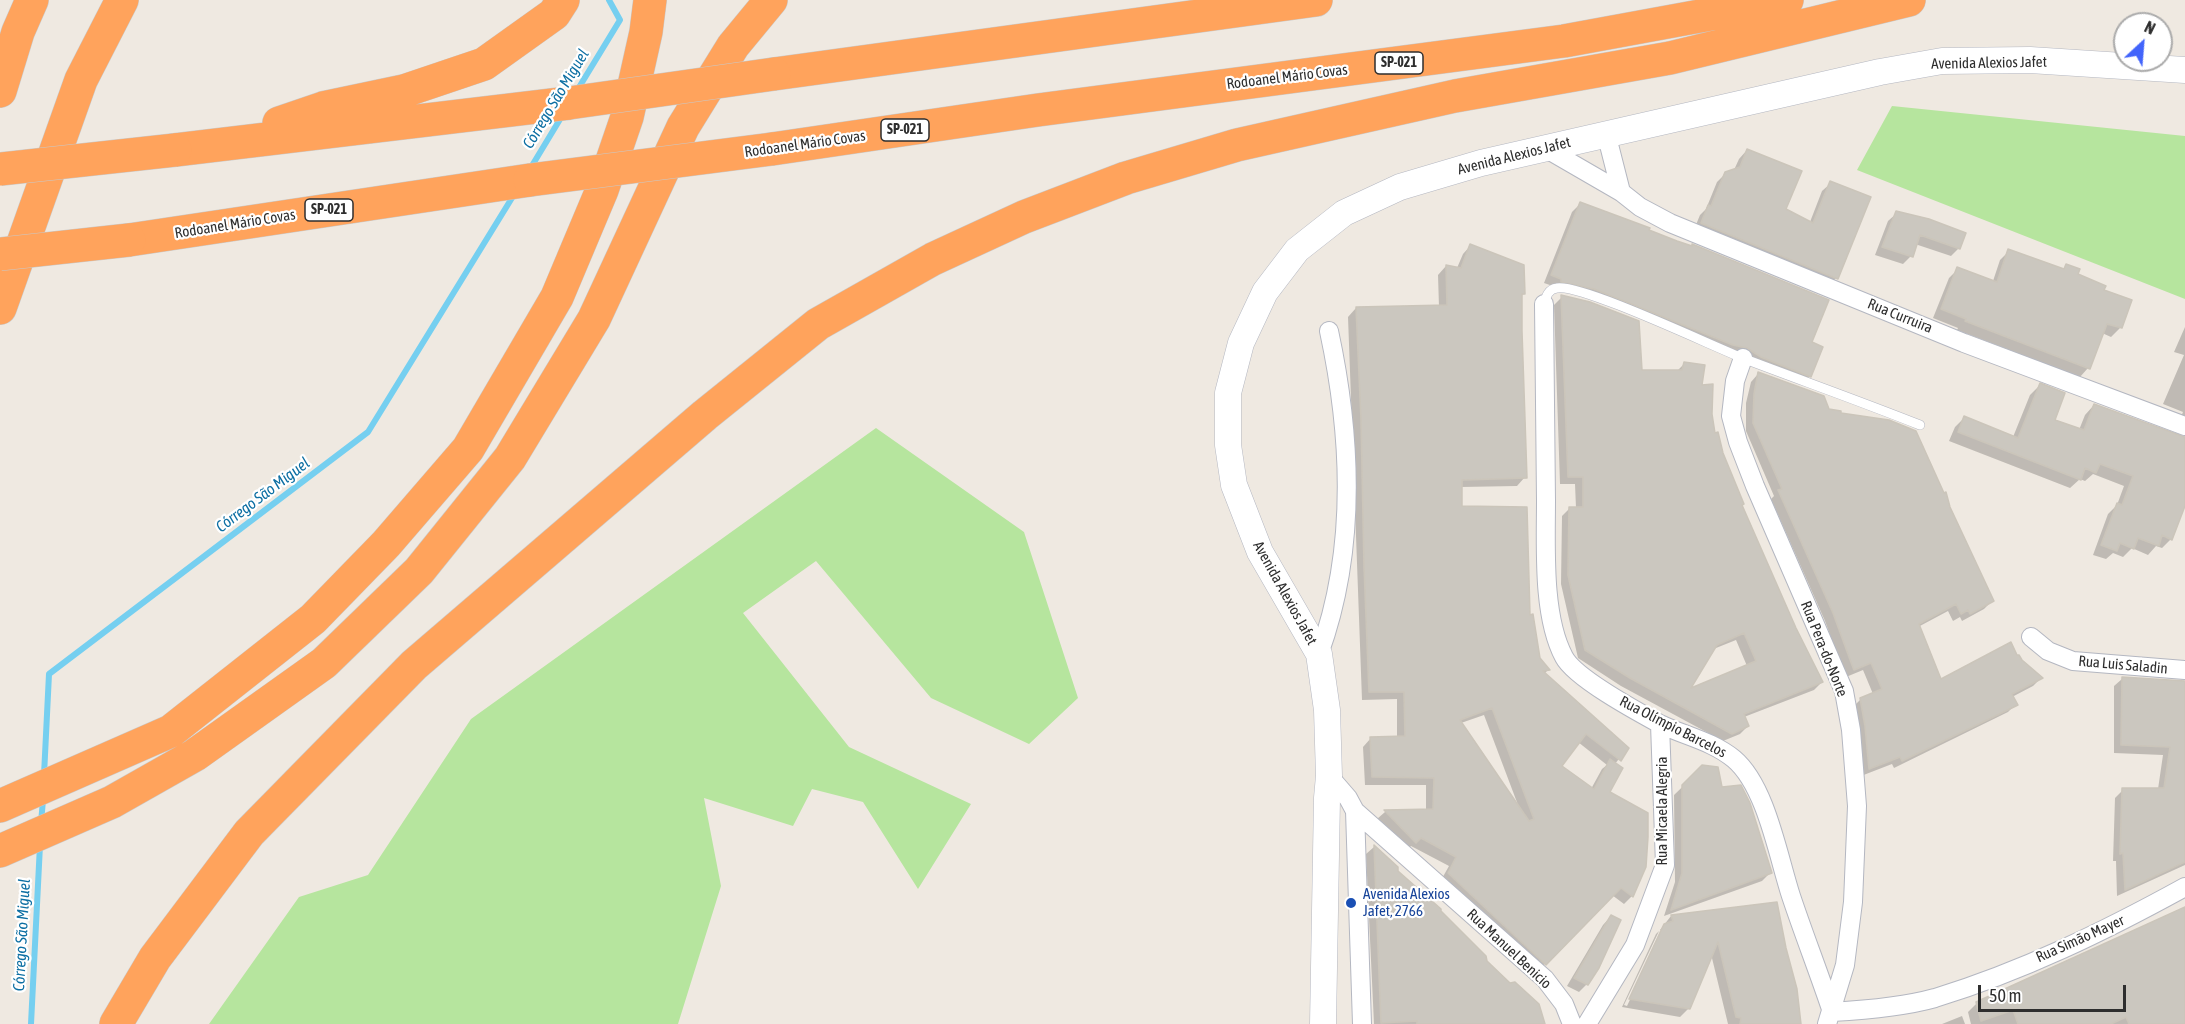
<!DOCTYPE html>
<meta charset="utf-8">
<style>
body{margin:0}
#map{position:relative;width:2185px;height:1024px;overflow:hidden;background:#efe9e1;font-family:"Asap Condensed",sans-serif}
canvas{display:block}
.north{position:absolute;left:2113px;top:12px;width:60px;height:60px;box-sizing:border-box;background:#fff;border:2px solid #ababab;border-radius:50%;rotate:26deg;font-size:16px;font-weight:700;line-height:24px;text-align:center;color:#2e2e2e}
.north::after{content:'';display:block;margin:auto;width:21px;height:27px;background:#4264fb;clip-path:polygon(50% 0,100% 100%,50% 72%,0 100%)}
.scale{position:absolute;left:1978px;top:985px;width:148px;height:27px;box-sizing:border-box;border:3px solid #2e2e2e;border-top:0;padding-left:8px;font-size:18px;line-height:21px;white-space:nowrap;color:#2e2e2e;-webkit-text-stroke:4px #fff;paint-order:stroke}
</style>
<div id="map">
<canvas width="2185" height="1024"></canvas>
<div class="north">N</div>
<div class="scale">50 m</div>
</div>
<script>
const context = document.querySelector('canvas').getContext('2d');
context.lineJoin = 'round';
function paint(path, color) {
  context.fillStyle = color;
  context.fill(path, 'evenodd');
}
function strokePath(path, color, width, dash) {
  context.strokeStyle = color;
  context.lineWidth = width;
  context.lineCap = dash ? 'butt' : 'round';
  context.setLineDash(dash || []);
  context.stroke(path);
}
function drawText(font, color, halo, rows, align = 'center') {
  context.font = font + ' "Asap Condensed",sans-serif';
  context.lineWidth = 4.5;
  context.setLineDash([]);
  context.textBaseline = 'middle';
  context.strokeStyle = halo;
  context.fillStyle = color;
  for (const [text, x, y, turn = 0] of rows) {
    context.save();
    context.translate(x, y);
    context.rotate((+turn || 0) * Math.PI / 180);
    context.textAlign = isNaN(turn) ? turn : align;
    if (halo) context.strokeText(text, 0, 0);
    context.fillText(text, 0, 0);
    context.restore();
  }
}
paint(new Path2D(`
 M 1892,106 L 2185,136 L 2185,299 L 1857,170 Z
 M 876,428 L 1024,532 L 1078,698 L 1029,744 L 931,698 L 816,561 L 743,613 L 849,747 L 971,804 L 918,889 L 863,802 L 812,789 L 793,826 L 704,798 L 721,886 L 678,1024 L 209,1024 L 299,897 L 368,875 L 471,719 Z`), '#b6e59e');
paint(new Path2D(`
 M 1747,150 L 1784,210 L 1810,222 L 1822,191 L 1831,183 L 1869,198 L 1836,278 L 1828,287 L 1693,232 L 1700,215 L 1706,209 L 1717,182 L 1726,173 L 1734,170 L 1739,159 Z
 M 1580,204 L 1691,248 L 1810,343 L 1810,376 L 1802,384 L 1739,355 L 1585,297 L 1544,283 L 1572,212 Z
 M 1897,213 L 1959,248 L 1951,256 L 1915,244 L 1911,256 L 1903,264 L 1875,255 L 1888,221 Z
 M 1471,245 L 1524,294 L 1521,296 L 1525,477 L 1517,486 L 1461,487 L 1461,508 L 1528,617 L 1539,658 L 1548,670 L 1544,674 L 1627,748 L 1615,764 L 1608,793 L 1632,896 L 1624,904 L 1612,895 L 1537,972 L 1440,882 L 1449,866 L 1411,846 L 1407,850 L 1377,819 L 1385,812 L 1426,811 L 1426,785 L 1365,785 L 1363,747 L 1371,738 L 1397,738 L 1397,699 L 1362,700 L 1348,317 L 1356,308 L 1439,307 L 1438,275 L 1446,266 L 1457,268 L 1463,254 ZM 1484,715 L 1518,805 L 1461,723 ZM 1578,742 L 1607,765 L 1602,769 L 1591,789 L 1560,766 Z
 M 2009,251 L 2062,270 L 2066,266 L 2076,275 L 2102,291 L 2130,301 L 2120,328 L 2111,337 L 2102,333 L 2088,368 L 2080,377 L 1957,330 L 1958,328 L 1933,318 L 1949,278 L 1958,269 L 1993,281 L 2000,260 Z
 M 1562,297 L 1640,372 L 1677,371 L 1684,364 L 1701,386 L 1710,414 L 1714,435 L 1741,506 L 1794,628 L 1822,682 L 1814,690 L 1744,717 L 1748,726 L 1740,734 L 1723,741 L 1621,686 L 1578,658 L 1561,584 L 1562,516 L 1570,508 L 1576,508 L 1575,484 L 1560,484 L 1554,305 ZM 1736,640 L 1747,666 L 1687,691 L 1711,650 Z
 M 2185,327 L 2185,429 L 2178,424 L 2183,412 L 2163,404 L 2184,355 L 2174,352 Z
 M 1758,374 L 1827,410 L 1948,507 L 1992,601 L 1984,609 L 1962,621 L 1960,617 L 1953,621 L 1948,611 L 1918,627 L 1940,681 L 2016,657 L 2040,679 L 2033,686 L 2012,697 L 2016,704 L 2008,712 L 1894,768 L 1892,764 L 1861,776 L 1853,707 L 1861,699 L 1873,694 L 1863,670 L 1846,677 L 1844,673 L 1825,621 L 1771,499 L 1774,496 L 1746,431 L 1746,403 L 1751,382 Z
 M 2040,385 L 2053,420 L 2079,430 L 2085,415 L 2094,405 L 2185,438 L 2185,496 L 2171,539 L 2162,548 L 2156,546 L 2148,555 L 2132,548 L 2123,557 L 2113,553 L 2106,559 L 2093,555 L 2108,514 L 2117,505 L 2124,486 L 2093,474 L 2085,481 L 2080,479 L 2070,488 L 1949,441 L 1955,427 L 1965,417 L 2013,437 L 2030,395 Z
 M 2122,679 L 2185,683 L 2185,865 L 2117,896 L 2116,861 L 2113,861 L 2115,798 L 2123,790 L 2158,789 L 2163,755 L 2114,753 L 2114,686 Z
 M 1703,767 L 1721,789 L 1770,873 L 1762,881 L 1664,916 L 1675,882 L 1674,795 Z
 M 1374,847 L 1439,912 L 1544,1024 L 1374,1024 L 1366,854 Z
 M 1776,903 L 1798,1024 L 1728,1024 L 1711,954 L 1689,1008 L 1680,1017 L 1622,1007 L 1656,934 L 1659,931 L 1624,1005 L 1627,1006 L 1663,930 L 1660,930 L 1671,916 Z
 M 2185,908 L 2185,1024 L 1971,1024 L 1968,1012 L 1977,1003 Z
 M 1611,916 L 1587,984 L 1579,992 L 1567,986 L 1603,925 Z
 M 1962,1016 L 1965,1024 L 1942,1024 Z`), '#0003');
strokePath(new Path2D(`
 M 578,89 L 620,20 L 609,0
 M 530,169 L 562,116
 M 44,775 L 49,674 L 368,432 L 515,193
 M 41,823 L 43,800
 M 31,1024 L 40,845`), '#75cff0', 6);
const building = new Path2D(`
 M 1747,149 L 1802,171 L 1786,209 L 1813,223 L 1830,181 L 1871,197 L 1838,279 L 1701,223 L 1708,205 L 1711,206 L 1725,172 L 1740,167 Z
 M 1580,202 L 1650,228 L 1649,230 L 1677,241 L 1692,246 L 1692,244 L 1829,300 L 1812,342 L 1823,347 L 1811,377 L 1761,357 L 1747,348 L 1733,345 L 1594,289 L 1561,282 L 1561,279 L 1551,275 Z
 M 1896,211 L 1929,219 L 1966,233 L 1960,249 L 1920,235 L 1913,257 L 1882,247 Z
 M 1470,244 L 1524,265 L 1525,294 L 1522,294 L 1522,331 L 1527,478 L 1462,480 L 1462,506 L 1527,507 L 1530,615 L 1533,614 L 1540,658 L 1550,670 L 1543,671 L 1629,748 L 1621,761 L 1586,734 L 1562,766 L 1594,789 L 1610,759 L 1623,768 L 1610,792 L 1648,813 L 1648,837 L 1646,867 L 1633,897 L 1621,888 L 1546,965 L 1448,873 L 1456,857 L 1421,838 L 1416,843 L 1384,810 L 1433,809 L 1434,778 L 1372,777 L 1370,737 L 1405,736 L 1404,692 L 1369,692 L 1364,566 L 1361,419 L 1356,307 L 1447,305 L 1446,265 L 1461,268 ZM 1492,708 L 1534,819 L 1529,821 L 1460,720 Z
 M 2008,249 L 2064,269 L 2066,264 L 2080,269 L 2078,274 L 2106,286 L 2104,290 L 2132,300 L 2122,328 L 2107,324 L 2090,369 L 1965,321 L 1966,319 L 1941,309 L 1957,267 L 1997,282 Z
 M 1561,295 L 1590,302 L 1639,321 L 1642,370 L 1682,370 L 1684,362 L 1705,365 L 1702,385 L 1713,384 L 1712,414 L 1715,433 L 1718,432 L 1723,453 L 1744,504 L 1742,505 L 1796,628 L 1823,682 L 1744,714 L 1749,726 L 1732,734 L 1630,678 L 1585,650 L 1568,575 L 1569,507 L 1583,507 L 1583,477 L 1568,477 ZM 1744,633 L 1756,661 L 1691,688 L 1717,645 Z
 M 1758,372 L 1824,396 L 1829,409 L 1841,411 L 1841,413 L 1889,420 L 1916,431 L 1944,493 L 1946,492 L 1950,507 L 1994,601 L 1970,614 L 1968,610 L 1961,614 L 1956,604 L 1919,624 L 1941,679 L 2011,642 L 2017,655 L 2019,655 L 2022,660 L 2043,678 L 2012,694 L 2018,705 L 1902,761 L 1900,757 L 1869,769 L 1865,726 L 1860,698 L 1882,689 L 1871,663 L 1854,670 L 1852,665 L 1833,613 L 1778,490 L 1782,489 L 1753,423 L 1754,394 Z
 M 2040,383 L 2065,393 L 2055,420 L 2084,430 L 2094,404 L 2185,437 L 2185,506 L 2172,540 L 2162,535 L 2159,546 L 2138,538 L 2134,549 L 2120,543 L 2117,551 L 2101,545 L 2117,503 L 2122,505 L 2133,476 L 2100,464 L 2096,473 L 2085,468 L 2081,480 L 1958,432 L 1964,416 L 2018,438 Z
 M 2122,677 L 2185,681 L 2185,862 L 2125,890 L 2123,853 L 2120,854 L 2122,788 L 2164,788 L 2170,747 L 2121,745 Z
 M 1702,765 L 1718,767 L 1722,787 L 1741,785 L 1750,803 L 1772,873 L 1671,910 L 1682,873 L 1682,785 Z
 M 1374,845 L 1398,867 L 1398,871 L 1441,909 L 1441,911 L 1486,956 L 1487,961 L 1510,983 L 1515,982 L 1539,1004 L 1545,1024 L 1417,1024 L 1417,1021 L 1381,1023 Z
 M 1777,902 L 1786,948 L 1797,989 L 1801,1024 L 1740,1024 L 1741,1018 L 1736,1017 L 1718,942 L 1690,1009 L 1629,999 L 1664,924 L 1673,921 L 1671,915 Z
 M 2185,907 L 2185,1024 L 2129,1024 L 2126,1017 L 2111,1024 L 2018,1024 L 2013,1010 L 1981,1021 L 1976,1002 Z
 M 1611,915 L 1621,920 L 1599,968 L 1588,985 L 1574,978 Z`);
paint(building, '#cbc7bf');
strokePath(building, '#cbc5ba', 1.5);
const lane = new Path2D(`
 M 1544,304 C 1546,297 1548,289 1557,288 C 1580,283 1714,347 1745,359 C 1803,381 1862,402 1920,425`);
const street = new Path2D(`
 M 1606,133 L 1621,192
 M 1545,148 L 1621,192 L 1640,207 L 1670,223 L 1964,343 L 2185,426
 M 1544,304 C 1545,370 1545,435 1546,500 C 1546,546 1542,616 1564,657 C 1575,678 1638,712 1660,724 C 1685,736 1712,741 1734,759 C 1766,786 1778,856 1791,896 C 1804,935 1819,973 1832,1012 C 1866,1010 1903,1007 1935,998 C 2023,971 2105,931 2185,887
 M 1743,358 L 1735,381 L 1731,416 L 1738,442 L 1755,486 L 1844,691 L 1851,730 L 1857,806 L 1853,902 L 1845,965 L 1827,1024
 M 2031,637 L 2048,651 L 2073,661 L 2185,670
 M 1319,654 C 1357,550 1352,438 1329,331
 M 1329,776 L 1348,798 L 1355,811 L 1362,1024
 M 1355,811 L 1545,979 L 1564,1004 L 1572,1024
 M 1587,1024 L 1635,945 L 1665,865 L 1660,724`);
const secondary = new Path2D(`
 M 1323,1024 L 1327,798 L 1329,776 L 1327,710 L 1319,654 L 1260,552 L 1234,485 L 1228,445 L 1228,393 L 1241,343 L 1265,292 L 1297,250 L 1344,213 L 1400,187 L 1481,163 L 1880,72 L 1942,61 L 2030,60 L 2185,70`);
const highway = new Path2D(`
 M 774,74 L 1316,0
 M 0,91 L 18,32 L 32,0
 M 279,123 L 323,108 L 404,91 L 484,64 L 554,14 L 563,0
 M 772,149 L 1038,110 L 1564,41 L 1787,0
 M 175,150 L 569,103
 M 129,240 L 530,180
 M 0,308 L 81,80 L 122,0
 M 0,806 L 171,731 L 313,619 L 386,544 L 468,449 L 557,297 L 602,190 L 627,117 L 646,32 L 650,0
 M 0,851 L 112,802 L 195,755 L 324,663 L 419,571 L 510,458 L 594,319 L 683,127 L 733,46 L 771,0
 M 116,1024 L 155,958 L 249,833 L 414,665 L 705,415 L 818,324 L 933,259 L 1024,217 L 1126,178 L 1237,145 L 1455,96 L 1670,58 L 1909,0`);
strokePath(lane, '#b4b7c1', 10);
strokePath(street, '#b4b7c1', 20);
strokePath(secondary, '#b4b7c1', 27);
strokePath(highway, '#c9c9c9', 34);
strokePath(lane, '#fff', 9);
strokePath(street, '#fff', 18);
strokePath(secondary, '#fff', 26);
strokePath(highway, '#ffa35c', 33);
const highwayBridge = new Path2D(`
 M 569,103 L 774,74
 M 0,169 L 175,150
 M 530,180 L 772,149
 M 0,254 L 129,240`);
strokePath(highwayBridge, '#c9c9c9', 34, []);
strokePath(highwayBridge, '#ffa35c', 33);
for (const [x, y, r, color] of [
 [1351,903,6,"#1a4fb4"]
]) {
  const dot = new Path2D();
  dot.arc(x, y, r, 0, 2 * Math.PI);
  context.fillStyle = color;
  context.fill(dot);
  strokePath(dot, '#fff', 2);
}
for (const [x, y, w] of [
 [1399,63,48],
 [905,130,48],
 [329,210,48]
]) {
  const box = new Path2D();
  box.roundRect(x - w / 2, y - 11, w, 22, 4.5);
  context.fillStyle = '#fff';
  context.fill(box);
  strokePath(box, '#2e2e2e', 1.5);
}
drawText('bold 14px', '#2e2e2e', null, [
 ["SP-021",1399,63],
 ["SP-021",905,130],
 ["SP-021",329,210]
]);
drawText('15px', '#2e2e2e', '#fff', [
 ["Avenida Alexios Jafet",1989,63,-1],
 ["Rodoanel Mário Covas",1287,77,-7],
 ["Rodoanel Mário Covas",805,144,-8],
 ["Avenida Alexios Jafet",1514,156,-14],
 ["Rodoanel Mário Covas",235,224,-9],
 ["Rua Curruira",1900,316,22],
 ["Avenida Alexios Jafet",1285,593,61],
 ["Rua Pera-do-Norte",1824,649,68],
 ["Rua Luis Saladin",2123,665,5],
 ["Rua Olímpio Barcelos",1673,727,27],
 ["Rua Micaela Alegria",1662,811,-90],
 ["Rua Simão Mayer",2080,939,-24],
 ["Rua Manuel Benicio",1509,949,43]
]);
drawText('15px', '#164399', '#fff', [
 ["Avenida Alexios",1363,894],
 ["Jafet, 2766",1363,911]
], 'left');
drawText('italic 16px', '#0d6fa3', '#fff', [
 ["Córrego São Miguel",556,99,-59],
 ["Córrego São Miguel",263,495,-37],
 ["Córrego São Miguel",22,935,-87]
]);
</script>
